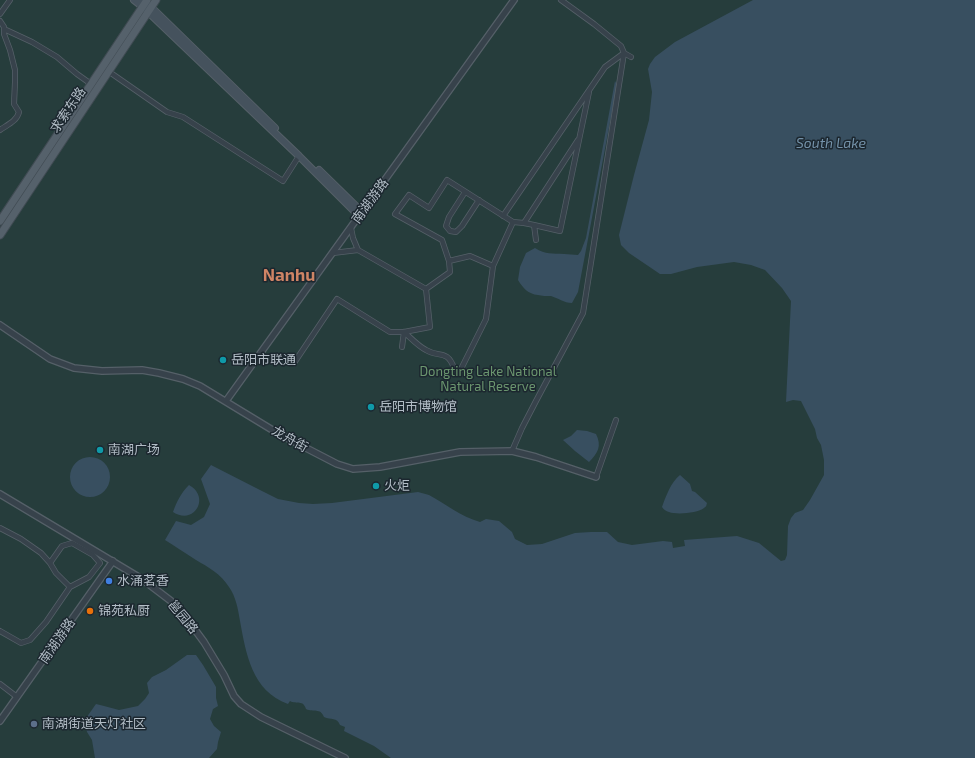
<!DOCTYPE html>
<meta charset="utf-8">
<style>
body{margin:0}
canvas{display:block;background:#24303a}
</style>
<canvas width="975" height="758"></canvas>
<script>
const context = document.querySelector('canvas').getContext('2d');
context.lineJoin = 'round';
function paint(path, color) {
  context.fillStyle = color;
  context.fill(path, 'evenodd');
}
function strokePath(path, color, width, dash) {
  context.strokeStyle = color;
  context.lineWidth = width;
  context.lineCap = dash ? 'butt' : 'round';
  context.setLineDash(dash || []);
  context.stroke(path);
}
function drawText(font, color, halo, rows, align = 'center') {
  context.font = font + ' "Exo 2","Noto Sans SC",sans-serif';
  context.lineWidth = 3;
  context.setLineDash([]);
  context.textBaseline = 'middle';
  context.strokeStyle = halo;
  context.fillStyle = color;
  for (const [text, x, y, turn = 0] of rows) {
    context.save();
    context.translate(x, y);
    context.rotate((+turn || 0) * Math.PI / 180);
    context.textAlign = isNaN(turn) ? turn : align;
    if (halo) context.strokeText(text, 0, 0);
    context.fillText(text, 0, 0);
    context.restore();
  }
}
paint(new Path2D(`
 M 0,0 L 975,0 L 975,758 L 0,758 Z`), '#263d3c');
paint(new Path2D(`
 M 753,0 L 975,0 L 975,758 L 391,758 L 374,746 L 344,731 L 345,727 L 340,725 C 337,717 331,720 324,717 C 320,707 314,713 306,709 C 303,699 297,705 290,701 L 288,704 C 252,691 246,654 240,621 C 238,609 236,597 229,587 C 221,574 208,567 196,560 C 185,553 175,546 165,540 L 176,521 L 191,525 L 204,517 L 210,504 L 201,479 L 211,465 L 258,489 L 278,499 L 299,503 L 313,504 L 332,503 L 418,492 L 429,495 C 447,505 460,516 480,522 L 486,519 L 499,521 L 512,532 L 515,539 L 527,545 L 542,544 L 575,533 L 591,532 L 607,532 L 618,542 L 632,545 L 663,541 L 672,542 L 673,548 L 685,546 L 684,540 L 737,536 L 759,543 L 781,561 L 785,560 L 787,555 L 788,526 L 791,518 L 795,513 L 803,510 L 810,500 L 824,475 L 824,460 L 821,445 L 817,438 L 815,429 L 801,401 L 793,400 L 786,402 L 791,301 L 782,288 L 765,270 L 751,265 L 734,262 L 697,267 L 671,274 L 660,274 L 629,253 L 621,245 L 619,235 L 634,175 L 649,120 L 652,92 L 648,69 L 650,64 L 655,57 L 675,42 Z
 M 615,81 L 617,85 L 578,292 L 572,303 C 564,303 558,298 551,296 C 546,296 542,296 538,295 C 528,294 523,288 518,280 L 520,267 L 526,253 L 535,248 C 546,255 552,253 564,254 C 569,254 573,255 578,255 L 581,251 L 586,238 Z
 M 577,430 L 587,431 L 596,434 C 602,446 598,453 589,462 L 575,451 L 563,440 L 571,436 Z
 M70 477a20 20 0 1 1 40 0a20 20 0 1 1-40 0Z
 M 680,475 L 690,484 L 692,491 L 695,492 L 707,503 C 706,506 707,506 704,508 C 698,513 677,515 669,512 C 666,511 664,510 662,507 C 666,496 671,482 680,475 Z
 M 189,485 C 211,497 194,526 173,512 C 177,501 181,493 189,485 Z
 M 187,655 L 196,655 L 203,665 L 216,687 L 216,698 L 218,706 L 213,709 L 210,719 L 214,726 L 221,732 L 218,742 L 217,749 L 209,758 L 95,758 L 92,740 L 87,732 L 84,721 L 96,704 L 104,706 L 119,710 L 138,706 L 145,699 L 149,693 L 147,683 L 152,677 L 166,670 Z`), '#384f60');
const minor = new Path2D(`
 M 0,14 L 10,0
 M 0,21 L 4,27 L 4,34 L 10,50 L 15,70 L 15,82 L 14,104 L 19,112 C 17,121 7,125 0,130
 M 4,29 L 32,42 L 57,57 L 77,74 L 91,84
 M 108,71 L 167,112 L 183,117 L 283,181 L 299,156
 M 465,192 L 449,217 L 446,226 L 450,231 L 456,232 L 462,226 L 479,200
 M 503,216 L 605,67 L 624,53 L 631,57
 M 513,222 L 524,223 L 534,225 L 536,240
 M 524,223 L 578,140
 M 534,225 L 560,231 L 589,92
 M 333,253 L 358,250 L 353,238 L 351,228
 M 449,261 L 470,256 L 493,266
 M 404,332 C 411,338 418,346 426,350 C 439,358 447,349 454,368 L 460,371 L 486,319 L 493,266 L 513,222 L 447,180 L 429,208 L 409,195 L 395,214 L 442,240 L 449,261 L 450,272 L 426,289
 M 402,347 L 404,332
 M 294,363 L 337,299 L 390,332 L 404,332 L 430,327 L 426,289 L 358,250
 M 512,451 L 522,428 L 536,401 L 583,313 L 624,53 L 621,46 L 594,24 L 561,0
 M 596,477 L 616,420
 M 0,528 L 21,539 L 41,553 L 50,563 L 56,573 L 70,587 L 46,622 L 30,640 L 21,643 L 0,631
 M 50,563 L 62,546 L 72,543 L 93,555 L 100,563 L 89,577 L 70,587
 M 0,684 L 17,697`);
const tertiary = new Path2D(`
 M 0,325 L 50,359 L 74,368 L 102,371 L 142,370 L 159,373 L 183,379 L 200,386 L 279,434 L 337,464 L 353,469 L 380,467 L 460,452 L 512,451 L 536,457 L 596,477
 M 226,401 L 514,0
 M 0,494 L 142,579 L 171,601 L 187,619 L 204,642 L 224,675 L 234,696 L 241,704 L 261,717 L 345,758
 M 0,721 L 113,561`);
const secondary = new Path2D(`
 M 134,0 L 143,7 L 299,156 L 359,216
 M 142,0 L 151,7 L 275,128
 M 319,170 L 362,212`);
const primary = new Path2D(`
 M 0,221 L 147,0
 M 0,235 L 150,9 L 156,0`);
strokePath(minor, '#556068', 6);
strokePath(tertiary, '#556068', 8);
strokePath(secondary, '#556068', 8);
strokePath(primary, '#404b53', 9);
strokePath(minor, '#37424b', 4.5);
strokePath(tertiary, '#37424b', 5.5);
strokePath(secondary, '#45525d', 6);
strokePath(primary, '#55616b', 7);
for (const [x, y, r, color] of [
 [223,360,4,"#0f9aa8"],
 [371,407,4,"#0f9aa8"],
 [100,450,4,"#0f9aa8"],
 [376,486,4,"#0f9aa8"],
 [109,581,4,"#3f7fe0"],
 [90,611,4,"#e8710a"],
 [34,724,4,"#5c6f8a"]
]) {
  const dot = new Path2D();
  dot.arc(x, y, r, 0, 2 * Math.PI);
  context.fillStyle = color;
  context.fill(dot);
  strokePath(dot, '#1c272f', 1.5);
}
drawText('13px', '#b2bdc6', '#1c272f', [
 ["求索东路",68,110,-56],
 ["南湖游路",370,201,-54],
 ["龙舟街",290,439,29],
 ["邕园路",183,617,50],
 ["南湖游路",57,641,-55]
]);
drawText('13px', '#b2bdc6', '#1c272f', [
 ["岳阳市联通",231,360],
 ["岳阳市博物馆",379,407],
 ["南湖广场",108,450],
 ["火炬",384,486],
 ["水涌茗香",117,581],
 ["锦苑私厨",98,611],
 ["南湖街道天灯社区",42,724]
], 'left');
drawText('13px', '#6b966f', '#1c272f', [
 ["Dongting Lake National",488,372],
 ["Natural Reserve",488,387]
]);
drawText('italic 14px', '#7492a9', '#1c272f', [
 ["South Lake",831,143]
]);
drawText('bold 17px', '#cf8465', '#1c272f', [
 ["Nanhu",289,275]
]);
</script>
